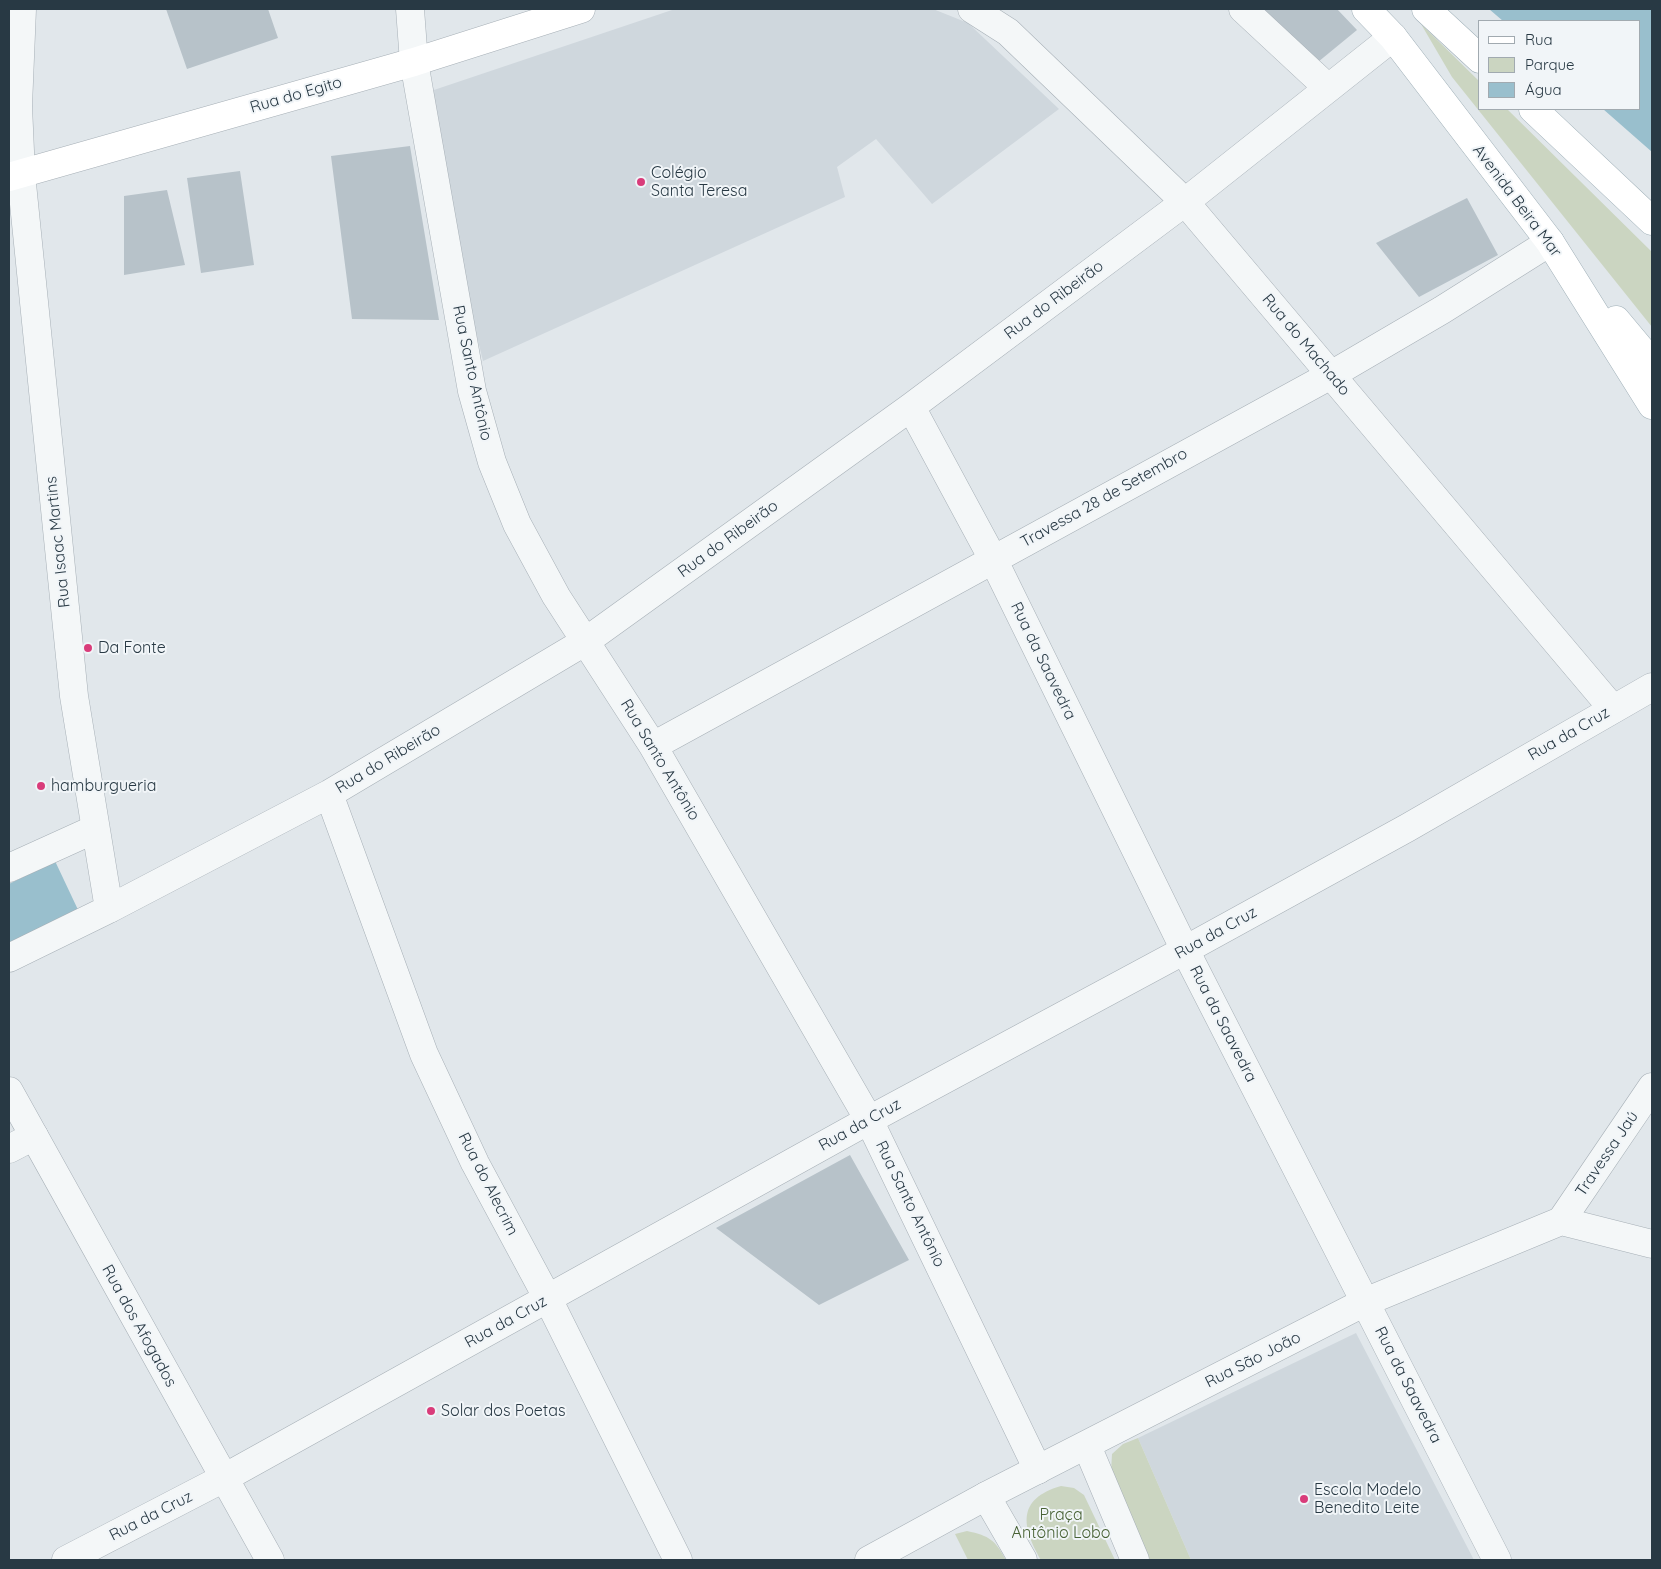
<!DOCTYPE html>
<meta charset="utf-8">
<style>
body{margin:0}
#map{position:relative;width:1661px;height:1569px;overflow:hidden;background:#e1e7eb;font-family:Quicksand,sans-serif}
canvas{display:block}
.frame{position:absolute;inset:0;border:10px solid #283944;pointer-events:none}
.legend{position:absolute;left:1478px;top:20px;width:162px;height:90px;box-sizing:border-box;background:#f1f5f8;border:1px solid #a1aab0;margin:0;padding:6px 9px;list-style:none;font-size:15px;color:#283944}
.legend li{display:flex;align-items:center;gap:10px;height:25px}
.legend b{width:25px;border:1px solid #a1aab0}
</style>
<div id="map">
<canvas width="1661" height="1569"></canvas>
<div class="frame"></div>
<ul class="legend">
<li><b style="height:6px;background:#fff"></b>Rua</li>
<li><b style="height:14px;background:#cbd5c1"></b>Parque</li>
<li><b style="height:14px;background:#99bfcd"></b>Água</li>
</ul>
</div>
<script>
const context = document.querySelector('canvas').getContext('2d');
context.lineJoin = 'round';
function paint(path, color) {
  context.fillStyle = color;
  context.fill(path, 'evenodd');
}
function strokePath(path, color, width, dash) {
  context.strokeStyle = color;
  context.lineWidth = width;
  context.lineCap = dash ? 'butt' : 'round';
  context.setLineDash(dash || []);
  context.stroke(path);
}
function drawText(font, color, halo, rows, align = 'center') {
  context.font = font + ' Quicksand,sans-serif';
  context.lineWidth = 4;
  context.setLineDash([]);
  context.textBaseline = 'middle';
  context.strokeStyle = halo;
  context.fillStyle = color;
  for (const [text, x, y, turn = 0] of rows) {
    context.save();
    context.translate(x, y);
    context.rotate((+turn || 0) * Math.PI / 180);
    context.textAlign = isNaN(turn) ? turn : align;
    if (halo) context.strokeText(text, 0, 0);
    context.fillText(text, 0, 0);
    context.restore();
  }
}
paint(new Path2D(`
 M 675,9 L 933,9 L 968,23 L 1059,109 L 932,204 L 876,139 L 837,167 L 845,197 L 483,361 L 452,235 L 425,93 Z
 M 1356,1333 L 1474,1560 L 1191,1560 L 1138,1438 Z`), '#cfd7dd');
paint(new Path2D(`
 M 1421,24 L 1480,82 L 1480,109 L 1507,109 L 1652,252 L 1652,327 L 1452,77 Z
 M 1138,1438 L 1191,1560 L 1150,1560 L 1111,1472 L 1112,1454 L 1123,1444 Z
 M 1061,1486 L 1074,1488 L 1084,1495 L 1115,1560 L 1041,1560 C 1022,1527 1016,1499 1061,1486 Z
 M 967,1531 C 990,1536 995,1540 1006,1560 L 968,1560 L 955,1534 Z`), '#cbd5c1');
paint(new Path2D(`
 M 1489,9 L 1652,9 L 1652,152 L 1603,109 L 1640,109 L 1640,21 L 1503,21 Z
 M 55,861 L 80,914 L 9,949 L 9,884 Z`), '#99bfcd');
paint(new Path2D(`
 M 166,9 L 268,9 L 278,38 L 187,69 Z
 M 1262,9 L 1337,9 L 1357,30 L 1318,62 Z
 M 410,146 L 439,320 L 352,319 L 331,156 Z
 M 240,171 L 254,265 L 201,273 L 187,178 Z
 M 167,190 L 185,265 L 124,275 L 124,196 Z
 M 1467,198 L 1498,255 L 1419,297 L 1376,243 Z
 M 850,1155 L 909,1260 L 819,1305 L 716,1228 Z`), '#b7c2c9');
const pedestrian = new Path2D(`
 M 9,868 L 95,829`);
const minor = new Path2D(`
 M 22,9 L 18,106 L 21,174 L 74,696 L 109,909
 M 410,9 L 414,62 L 472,391 L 492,462 L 517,524 L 556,596 L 653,746 L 869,1120 L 1038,1470
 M 972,9 L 1008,32 L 1185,202 L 1613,709
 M 1243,9 L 1328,88
 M 911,407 L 993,559 L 1185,950 L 1497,1560
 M 653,746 L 1331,375 L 1442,310 L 1550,242
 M 329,794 L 424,1054 L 475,1163 L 548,1299 L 678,1560
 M 9,958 L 109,909 L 329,794 L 586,641 L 911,407 L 1185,202 L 1393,37
 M 9,1149 L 34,1136
 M 1561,1221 L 1652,1087
 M 1087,1446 L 1135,1560
 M 986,1496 L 1023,1560`);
const tertiary = new Path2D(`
 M 9,1091 L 270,1560
 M 66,1560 L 224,1478 L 869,1120 L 1185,950 L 1407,828 L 1652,687
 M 869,1560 L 986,1496 L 1365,1302 L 1561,1221 L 1652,1244`);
const secondary = new Path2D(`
 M 9,177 L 414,62 L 581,9`);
const primary = new Path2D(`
 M 1366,9 L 1393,37 L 1550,242 L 1652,405
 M 1426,9 L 1480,59
 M 1533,109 L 1652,221
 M 1616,320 L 1652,363`);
strokePath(pedestrian, '#a6afb6', 29);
strokePath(minor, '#a6afb6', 29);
strokePath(tertiary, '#a6afb6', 29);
strokePath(secondary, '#a6afb6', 29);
strokePath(primary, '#9fafb7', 29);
strokePath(pedestrian, '#f4f7f8', 28);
strokePath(minor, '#f4f7f8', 28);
strokePath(tertiary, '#f4f7f8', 28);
strokePath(secondary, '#fff', 28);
strokePath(primary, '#fff', 28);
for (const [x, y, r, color] of [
 [641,182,5,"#d93c7a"],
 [88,648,5,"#d93c7a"],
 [41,786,5,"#d93c7a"],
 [431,1411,5,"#d93c7a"],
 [1304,1499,5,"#d93c7a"]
]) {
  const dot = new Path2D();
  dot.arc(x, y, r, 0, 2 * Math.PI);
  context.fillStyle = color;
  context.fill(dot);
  strokePath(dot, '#f1f5f8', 2);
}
drawText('16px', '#283944', '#f1f5f8', [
 ["Rua do Egito",296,95,-16],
 ["Avenida Beira Mar",1517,201,53],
 ["Rua do Ribeirão",1054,300,-37],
 ["Rua do Machado",1306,345,50],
 ["Rua Santo Antônio",472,373,78],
 ["Travessa 28 de Setembro",1104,498,-29],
 ["Rua do Ribeirão",728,539,-36],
 ["Rua Isaac Martins",58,542,-96],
 ["Rua da Saavedra",1043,661,64],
 ["Rua da Cruz",1569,734,-30],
 ["Rua do Ribeirão",388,759,-31],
 ["Rua Santo Antônio",660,760,59],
 ["Rua da Cruz",1216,933,-29],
 ["Rua da Saavedra",1223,1024,63],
 ["Rua da Cruz",860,1125,-29],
 ["Travessa Jaú",1607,1154,-56],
 ["Rua do Alecrim",488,1184,63],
 ["Rua Santo Antônio",910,1204,64],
 ["Rua da Cruz",506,1322,-29],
 ["Rua dos Afogados",139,1326,61],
 ["Rua São João",1253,1360,-27],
 ["Rua da Saavedra",1408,1385,63],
 ["Rua da Cruz",151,1516,-27]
]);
drawText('16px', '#283944', '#f1f5f8', [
 ["Colégio",651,173],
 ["Santa Teresa",651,191],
 ["Da Fonte",98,648],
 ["hamburgueria",51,786],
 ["Solar dos Poetas",441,1411],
 ["Escola Modelo",1314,1490],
 ["Benedito Leite",1314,1508]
], 'left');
drawText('16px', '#476134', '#f1f5f8', [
 ["Praça",1061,1515],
 ["Antônio Lobo",1061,1533]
]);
</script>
